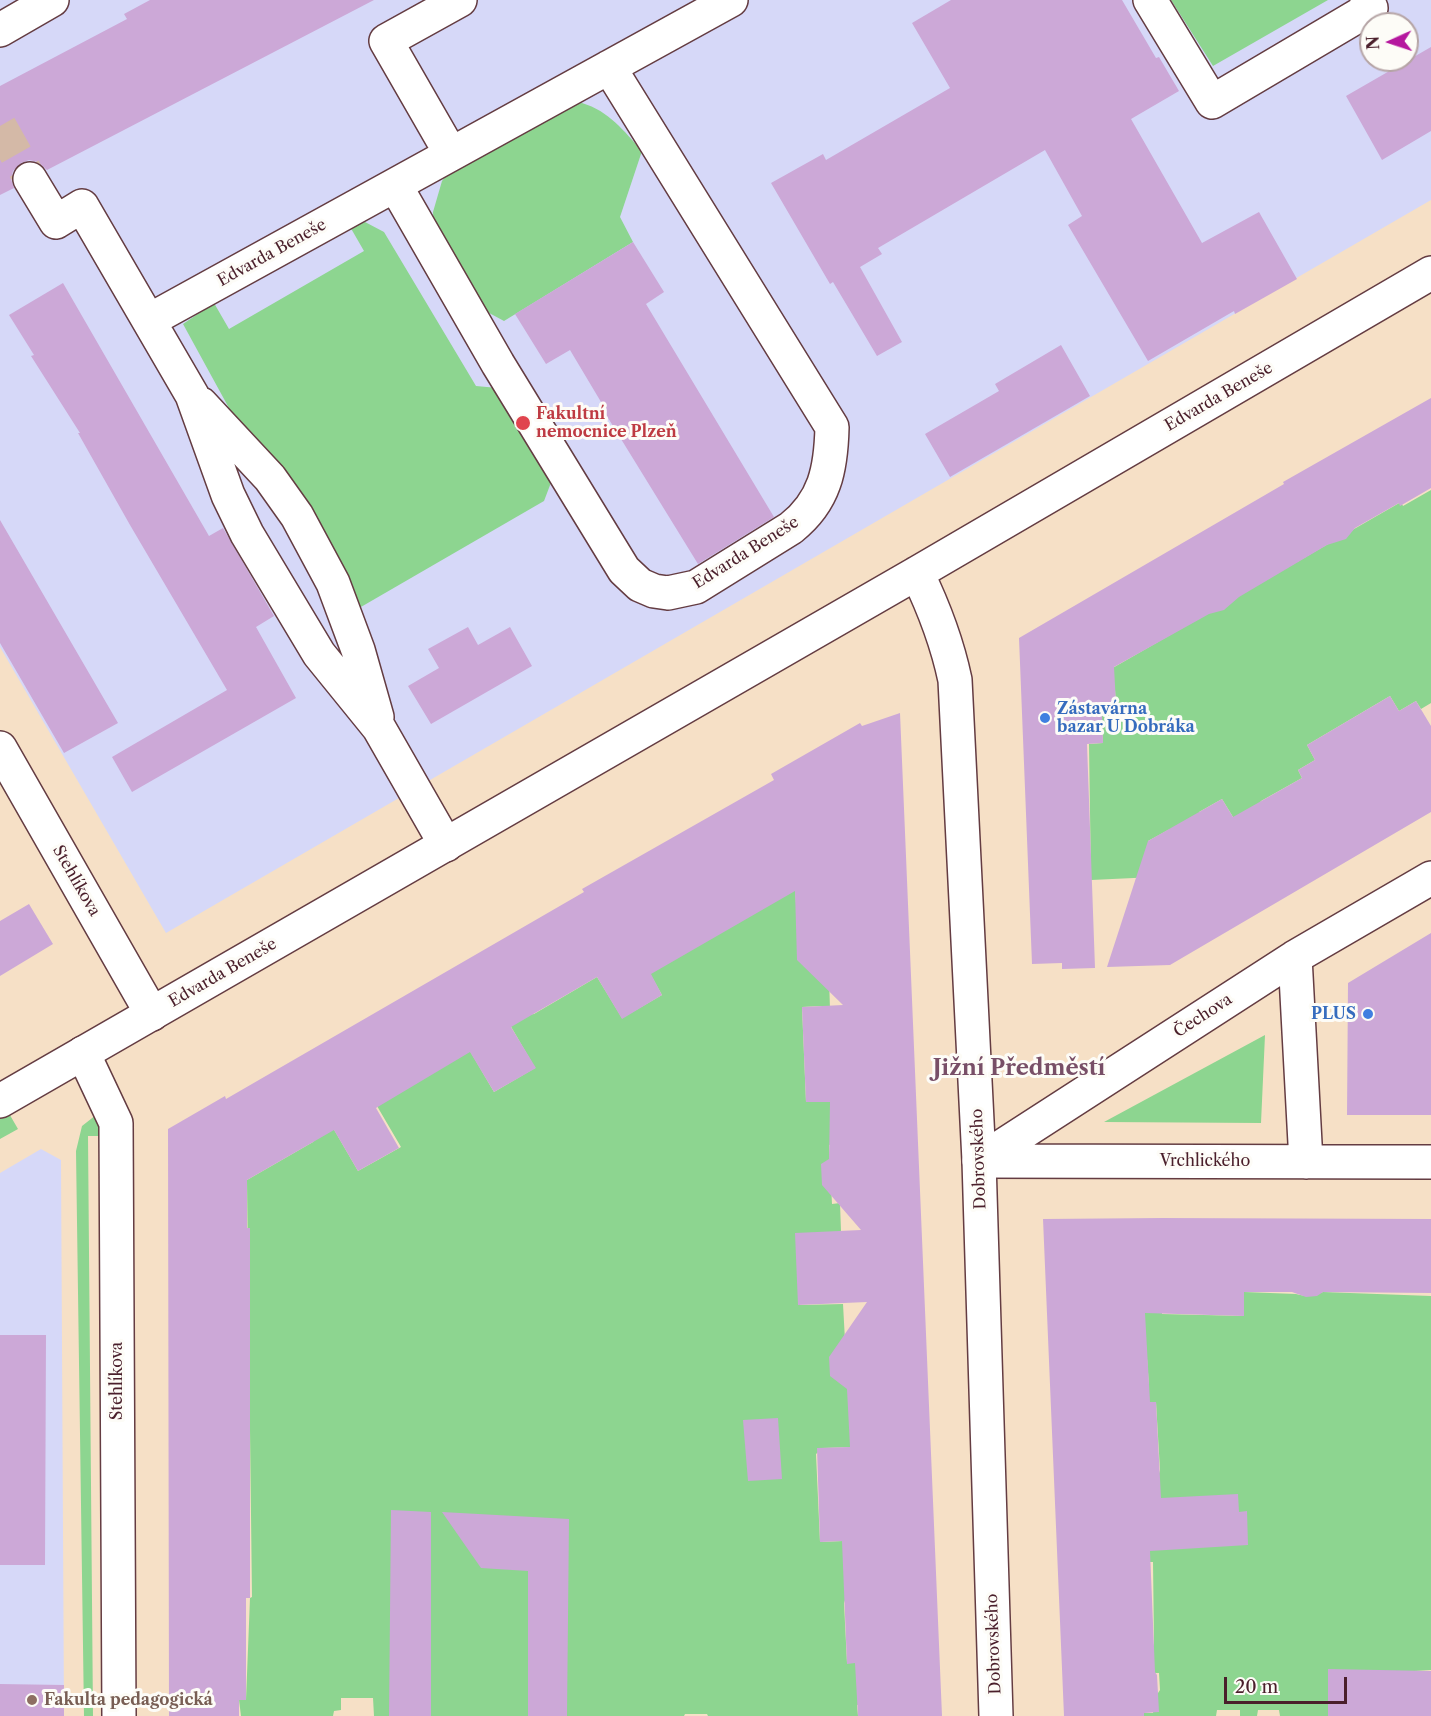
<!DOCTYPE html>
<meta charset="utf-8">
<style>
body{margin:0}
#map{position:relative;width:1431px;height:1716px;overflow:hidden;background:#f6e0c6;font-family:"Libre Caslon Text",serif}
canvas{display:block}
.north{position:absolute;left:1359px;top:12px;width:60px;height:60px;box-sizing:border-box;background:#fdfcf7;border:2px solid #b5a4a5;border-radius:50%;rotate:267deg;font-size:16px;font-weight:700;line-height:24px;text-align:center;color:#4a1f2b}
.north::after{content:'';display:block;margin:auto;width:21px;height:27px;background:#b5179e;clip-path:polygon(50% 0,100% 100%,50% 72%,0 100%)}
.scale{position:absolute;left:1224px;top:1677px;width:123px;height:27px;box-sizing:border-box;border:3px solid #4a1f2b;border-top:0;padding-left:8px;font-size:18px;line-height:21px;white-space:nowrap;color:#4a1f2b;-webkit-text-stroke:4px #fdfcf7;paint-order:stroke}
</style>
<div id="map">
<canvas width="1431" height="1716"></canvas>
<div class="north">N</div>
<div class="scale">20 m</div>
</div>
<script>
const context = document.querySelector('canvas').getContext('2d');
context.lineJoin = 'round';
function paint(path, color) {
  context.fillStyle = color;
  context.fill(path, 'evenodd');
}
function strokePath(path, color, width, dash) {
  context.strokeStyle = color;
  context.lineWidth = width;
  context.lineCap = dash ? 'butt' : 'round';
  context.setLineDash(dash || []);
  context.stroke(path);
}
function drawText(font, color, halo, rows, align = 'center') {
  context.font = font + ' "Libre Caslon Text",serif';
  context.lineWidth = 6;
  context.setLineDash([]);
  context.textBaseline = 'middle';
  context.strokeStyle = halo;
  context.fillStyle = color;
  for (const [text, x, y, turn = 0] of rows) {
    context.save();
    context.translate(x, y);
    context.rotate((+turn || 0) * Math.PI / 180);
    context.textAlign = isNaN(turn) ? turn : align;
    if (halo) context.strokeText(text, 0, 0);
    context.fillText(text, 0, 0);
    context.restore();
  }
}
paint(new Path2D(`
 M 0,0 L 1431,0 L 1431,200 L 166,933 L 0,647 ZM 1371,24 L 1407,24 L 1407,60 L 1371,60 Z
 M 41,1149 L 61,1160 L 64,1716 L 0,1716 L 0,1173 Z`), '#d6d8f8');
paint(new Path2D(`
 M 1171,0 L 1328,0 L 1213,66 Z
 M 582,103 C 609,111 624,131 642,151 L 620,217 L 633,242 L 504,321 L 478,307 L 434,232 L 433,212 L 442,181 L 449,172 L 568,105 Z
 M 365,222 L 384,232 L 476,386 L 498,388 L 552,480 L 544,501 L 354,611 L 247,441 L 183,324 L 214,303 L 229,329 L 364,251 L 349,225 Z
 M 1431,490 L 1431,703 L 1421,709 L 1416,701 L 1399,711 L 1390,696 L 1307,745 L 1315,760 L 1298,770 L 1302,778 L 1261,801 L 1244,835 L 1222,799 L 1199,812 L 1207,826 L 1178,843 L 1170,829 L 1148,841 L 1155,877 L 1091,880 L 1089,744 L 1103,743 L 1101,710 L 1116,704 L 1115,690 L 1108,687 L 1104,673 L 1401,502 L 1403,506 Z
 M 794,864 L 799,962 L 833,962 L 829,977 L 830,1010 L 821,1006 L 802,1007 L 806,1102 L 825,1102 L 833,1097 L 837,1144 L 829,1145 L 832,1204 L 840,1203 L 841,1231 L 799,1277 L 800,1305 L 843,1304 L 847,1377 L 854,1447 L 823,1448 L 816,1454 L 820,1542 L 866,1540 L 844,1603 L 847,1663 L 865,1663 L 864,1704 L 857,1705 L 858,1716 L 708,1716 L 707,1714 L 685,1714 L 684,1716 L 374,1716 L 373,1698 L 341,1698 L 341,1710 L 334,1711 L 333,1716 L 241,1716 L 239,1700 L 246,1700 L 250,1598 L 252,1597 L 247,1180 L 313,1142 L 329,1121 L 358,1171 L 401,1147 L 377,1106 L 470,1051 L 494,1092 L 535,1068 L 506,1018 L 534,1014 L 597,977 L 622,1018 L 662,995 L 633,944 Z
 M 1265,1035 L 1261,1123 L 1104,1122 Z
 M 7,1110 L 18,1129 L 0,1139 L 0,1115 Z
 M 96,1115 L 102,1136 L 88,1136 L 93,1716 L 84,1716 L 76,1151 L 82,1126 Z
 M 1163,1270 L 1162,1314 L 1244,1316 L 1244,1292 L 1296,1294 C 1306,1297 1313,1296 1323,1292 L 1431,1296 L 1431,1670 L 1415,1671 L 1414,1716 L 1280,1716 L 1279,1710 L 1258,1710 L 1257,1716 L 1240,1716 L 1240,1710 L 1217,1710 L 1216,1716 L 1144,1716 L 1144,1713 L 1153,1713 L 1154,1699 L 1160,1690 L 1159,1673 L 1155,1673 L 1151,1657 L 1154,1643 L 1153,1562 L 1136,1562 L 1160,1470 L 1156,1402 L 1133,1403 L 1149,1386 L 1142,1289 Z`), '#8dd590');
paint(new Path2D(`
 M 150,0 L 374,0 L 47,170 L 38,162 L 29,160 L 21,163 L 13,171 L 11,179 L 14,188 L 0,195 L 0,86 L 127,19 L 124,14 Z
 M 951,0 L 1122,0 L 1156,58 L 1159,57 L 1179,91 L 1131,119 L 1202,243 L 1259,212 L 1297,279 L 1235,314 L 1234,311 L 1148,361 L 1068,225 L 1082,216 L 1045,150 L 878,248 L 882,254 L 860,267 L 902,342 L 877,356 L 833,282 L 830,284 L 771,183 L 823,154 L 826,160 L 950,88 L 912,23 Z
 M 1431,47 L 1431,131 L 1382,160 L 1346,96 Z
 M 633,242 L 664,292 L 646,304 L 774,517 L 698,564 L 605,413 L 607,412 L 570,350 L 546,364 L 515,314 Z
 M 63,283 L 209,536 L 223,528 L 274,616 L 256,627 L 296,698 L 132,792 L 112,757 L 227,690 L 130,525 L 78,433 L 80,433 L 31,356 L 34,355 L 9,315 Z
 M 1061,345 L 1090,396 L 950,477 L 925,434 L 999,391 L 995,384 Z
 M 1431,398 L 1431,488 L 1400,506 L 1399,503 L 1355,528 L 1346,539 L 1327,545 L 1239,597 L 1224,610 L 1209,614 L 1114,667 L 1116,704 L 1102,713 L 1103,743 L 1087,744 L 1095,968 L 1062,969 L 1062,963 L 1032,964 L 1019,638 L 1284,484 L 1283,482 Z
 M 0,520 L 118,723 L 64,753 L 0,643 Z
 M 468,627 L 478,645 L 510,627 L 532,666 L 431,724 L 408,686 L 439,668 L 428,649 Z
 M 1390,696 L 1399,711 L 1416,701 L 1431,726 L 1431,812 L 1170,965 L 1107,967 L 1148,841 L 1222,799 L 1233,817 L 1302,778 L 1298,770 L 1315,760 L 1307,745 Z
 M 900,713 L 942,1716 L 858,1716 L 855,1663 L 847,1664 L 842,1541 L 820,1542 L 817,1448 L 850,1447 L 847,1389 L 830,1376 L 829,1357 L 867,1302 L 798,1305 L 795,1233 L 861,1230 L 822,1185 L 821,1164 L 829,1159 L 830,1102 L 806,1102 L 802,1007 L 843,1005 L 797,960 L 795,891 L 651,974 L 662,995 L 622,1019 L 597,977 L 511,1027 L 536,1068 L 494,1092 L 470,1052 L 376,1108 L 399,1148 L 358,1171 L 334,1130 L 247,1180 L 247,1228 L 250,1228 L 250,1598 L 246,1598 L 246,1700 L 239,1700 L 239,1716 L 169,1716 L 168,1129 L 225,1096 L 226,1099 L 584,892 L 582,889 L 774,780 L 771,774 L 860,723 L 862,726 Z
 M 29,904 L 53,944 L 0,976 L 0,921 Z
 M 1431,933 L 1431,1115 L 1347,1115 L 1348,983 Z
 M 1162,1218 L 1431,1219 L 1431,1293 L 1323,1292 L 1317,1296 L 1306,1297 L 1292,1292 L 1244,1292 L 1244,1316 L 1145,1313 L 1150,1402 L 1156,1402 L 1161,1498 L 1238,1494 L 1239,1512 L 1247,1511 L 1248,1545 L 1150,1551 L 1155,1672 L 1157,1675 L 1159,1712 L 1144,1713 L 1144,1716 L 1064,1716 L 1043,1219 Z
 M 0,1335 L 46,1335 L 45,1565 L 0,1565 Z
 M 778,1418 L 782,1479 L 748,1481 L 743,1420 Z
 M 391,1510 L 431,1512 L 431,1716 L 389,1716 Z
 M 442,1512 L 569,1519 L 567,1716 L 528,1716 L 528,1571 L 481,1568 Z
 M 1328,1669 L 1431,1671 L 1431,1716 L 1328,1716 Z
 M 0,1684 L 64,1685 L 64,1716 L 0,1716 Z`), '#cca8d7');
strokePath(new Path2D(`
 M 0,126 L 30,179`), '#d4b9a7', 33, [33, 16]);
const minor = new Path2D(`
 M 1150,0 L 1212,102 L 1371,8 L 1367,0
 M 0,30 L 52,0
 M 451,154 L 386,41 L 460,0
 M 30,179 L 56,222 L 82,206 L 192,395 L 228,495 L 247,534 L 319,654 L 379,728 L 446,845
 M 395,185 L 498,364 L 624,570 L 640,585 L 654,591 L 668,593 L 696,587 L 791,528 C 825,501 831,469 832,427 L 609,67
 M 150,320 L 731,0
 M 201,404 L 270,478 L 297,516 L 333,583 L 358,650 L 377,717
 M 0,748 L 152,1014
 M 1295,957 L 1306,1162
 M 83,1053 L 116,1123 L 119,1716
 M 979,1161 L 1295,957 L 1431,878
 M 979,1161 L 1431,1162`);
const tertiary = new Path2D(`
 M 917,573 C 934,608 947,642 955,680 L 979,1161 L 996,1716
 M 0,1101 L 917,573 L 1431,273`);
strokePath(minor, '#643c42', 36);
strokePath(tertiary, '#643c42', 36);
strokePath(minor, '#fff', 33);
strokePath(tertiary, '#fff', 33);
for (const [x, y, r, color] of [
 [523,423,8,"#e0444e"],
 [1045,718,6,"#3f7fe0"],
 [1368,1014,6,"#3f7fe0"],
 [32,1700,6,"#8d6e63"]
]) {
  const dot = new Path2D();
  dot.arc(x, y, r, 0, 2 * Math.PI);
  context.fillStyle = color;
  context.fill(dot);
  strokePath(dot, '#fdfcf7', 2);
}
drawText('16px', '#4a1f2b', '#fdfcf7', [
 ["Edvarda Beneše",272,253,-29],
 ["Edvarda Beneše",1219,397,-30],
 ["Edvarda Beneše",746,553,-32],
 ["Stehlíkova",76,881,60],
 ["Edvarda Beneše",223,973,-30],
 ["Čechova",1203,1016,-33],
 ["Dobrovského",979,1159,-92],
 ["Vrchlického",1205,1161],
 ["Stehlíkova",117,1381,-90],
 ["Dobrovského",994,1644,-92]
]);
drawText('bold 16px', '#be3a42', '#fdfcf7', [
 ["Fakultní",536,414],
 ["nemocnice Plzeň",536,432]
], 'left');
drawText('bold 16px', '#366cbe', '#fdfcf7', [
 ["Zástavárna",1057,709],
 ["bazar U Dobráka",1057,727],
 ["PLUS",1356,1014,"right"]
], 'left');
drawText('bold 16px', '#785e54', '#fdfcf7', [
 ["Fakulta pedagogická",44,1700]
], 'left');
drawText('bold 22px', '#784f67', '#fdfcf7', [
 ["Jižní Předměstí",1019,1069]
]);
</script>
